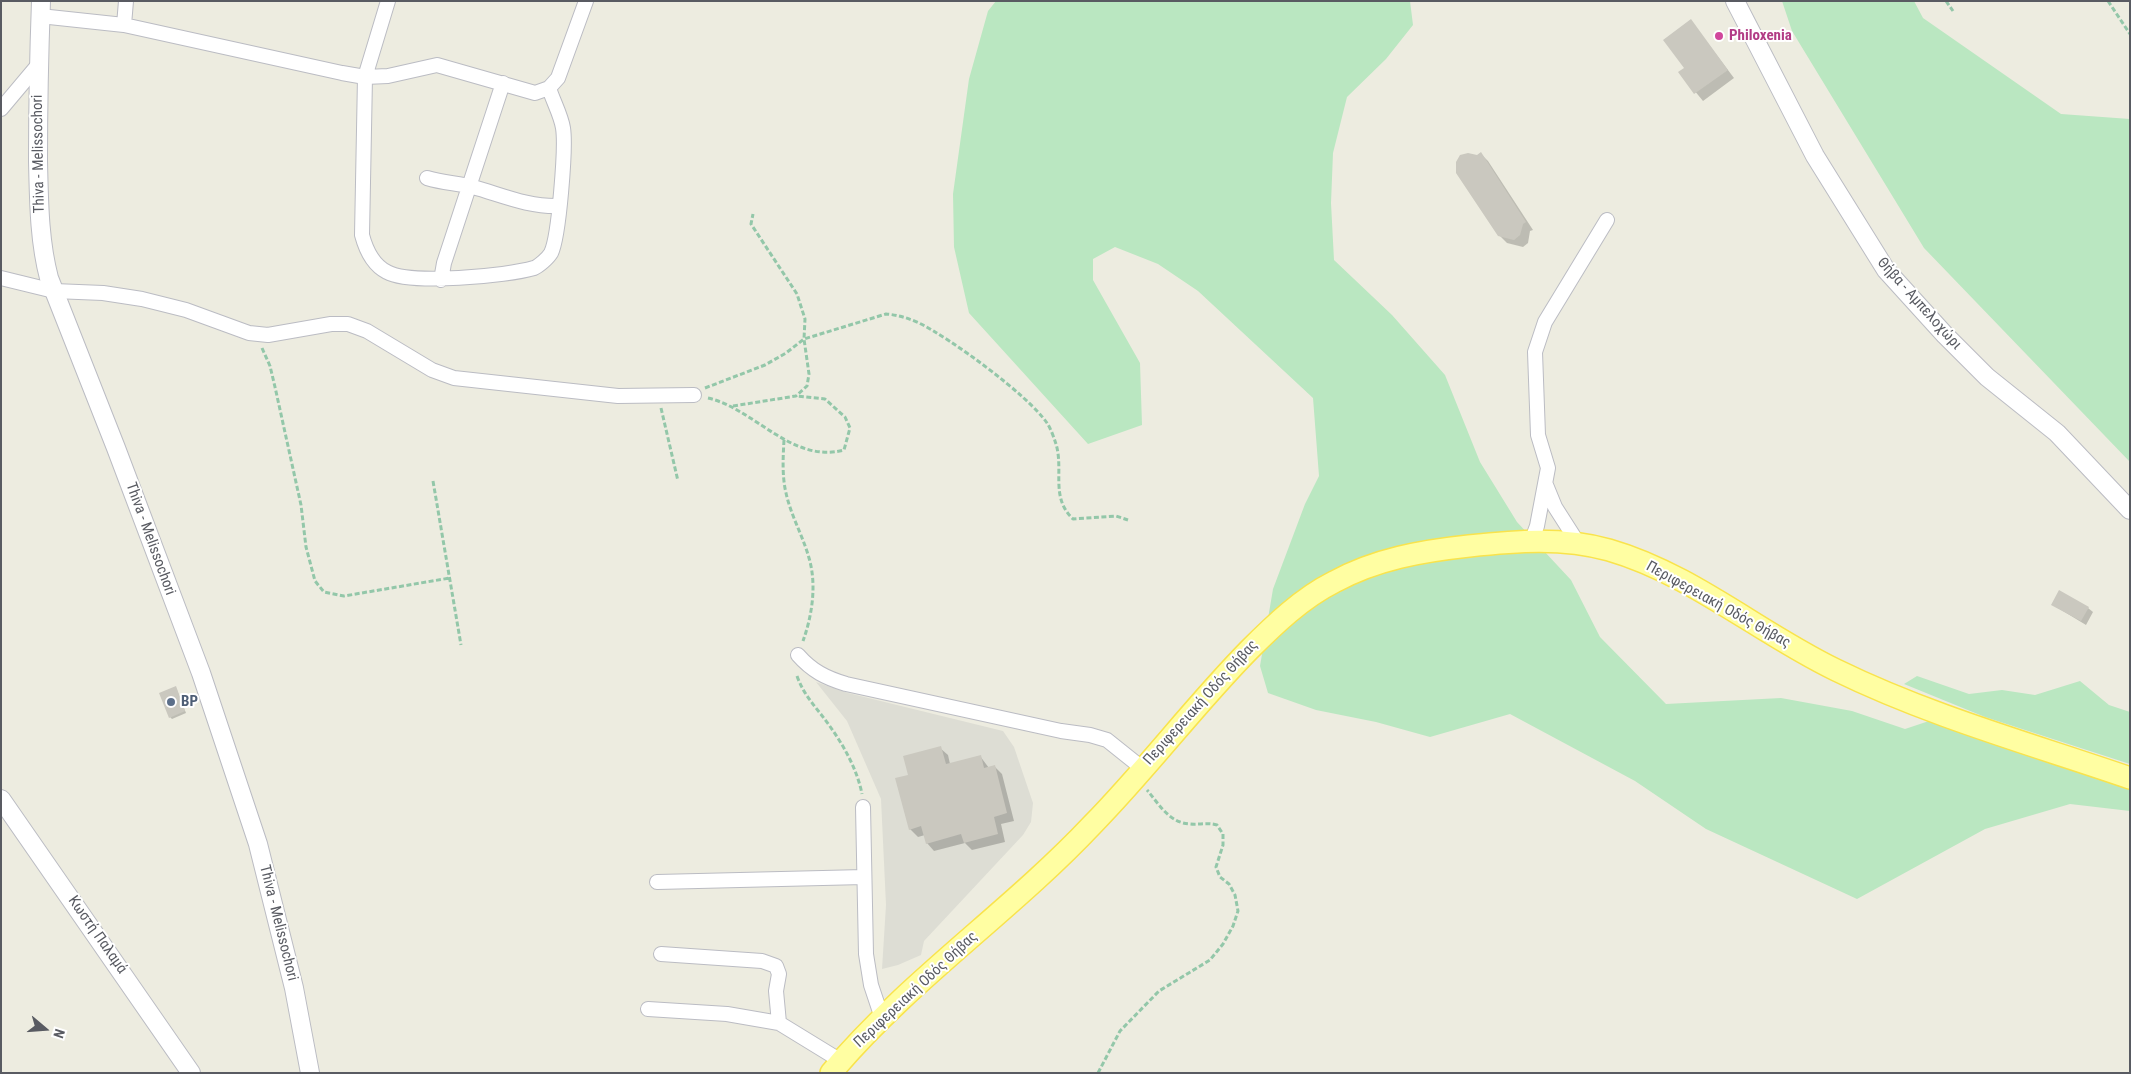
<!DOCTYPE html>
<meta charset="utf-8">
<style>
body{margin:0}
#map{position:relative;width:2131px;height:1074px;overflow:hidden;background:#edece0;font-family:"Roboto Condensed",sans-serif}
canvas{display:block}
.frame{position:absolute;inset:0;border:2px solid #595b62;pointer-events:none}
.north{position:absolute;left:20px;top:1004px;width:50px;height:50px;-webkit-text-stroke:4px #fff;paint-order:stroke;rotate:108deg;font-size:14px;font-weight:700;line-height:20px;text-align:center;color:#595b62}
.north::after{content:'';display:block;margin:auto;width:18px;height:22px;background:#595b62;clip-path:polygon(50% 0,100% 100%,50% 72%,0 100%)}
</style>
<div id="map">
<canvas width="2131" height="1074"></canvas>
<div class="frame"></div>
<div class="north">N</div>
</div>
<script>
const context = document.querySelector('canvas').getContext('2d');
context.lineJoin = 'round';
function paint(path, color) {
  context.fillStyle = color;
  context.fill(path, 'evenodd');
}
function strokePath(path, color, width, dash) {
  context.strokeStyle = color;
  context.lineWidth = width;
  context.lineCap = dash ? 'butt' : 'round';
  context.setLineDash(dash || []);
  context.stroke(path);
}
function drawText(font, color, halo, rows, align = 'center') {
  context.font = font + ' "Roboto Condensed",sans-serif';
  context.lineWidth = 4;
  context.setLineDash([]);
  context.textBaseline = 'middle';
  context.strokeStyle = halo;
  context.fillStyle = color;
  for (const [text, x, y, turn = 0] of rows) {
    context.save();
    context.translate(x, y);
    context.rotate((+turn || 0) * Math.PI / 180);
    context.textAlign = isNaN(turn) ? turn : align;
    if (halo) context.strokeText(text, 0, 0);
    context.fillText(text, 0, 0);
    context.restore();
  }
}
paint(new Path2D(`
 M 816,682 L 848,693 L 1003,731 L 1014,747 L 1033,803 L 1031,822 L 1023,835 L 924,941 L 921,955 L 898,965 L 882,969 L 886,905 L 881,799 L 847,721 Z`), '#ddddd4');
paint(new Path2D(`
 M 996,1 L 1410,1 L 1413,25 L 1386,59 L 1347,97 L 1333,153 L 1331,203 L 1334,260 L 1392,315 L 1445,375 L 1480,462 L 1517,522 L 1571,580 L 1600,637 L 1666,704 L 1781,698 L 1852,711 L 1905,729 L 1929,721 L 2130,787 L 2130,811 L 2070,804 L 1985,829 L 1857,899 L 1706,829 L 1635,781 L 1510,714 L 1430,737 L 1376,722 L 1316,710 L 1268,693 L 1260,666 L 1273,589 L 1305,504 L 1319,476 L 1313,398 L 1198,291 L 1158,264 L 1115,247 L 1093,259 L 1093,280 L 1140,363 L 1142,425 L 1088,444 L 969,313 L 954,247 L 953,194 L 969,79 L 988,11 Z
 M 1782,1 L 1914,1 L 1923,18 L 2061,114 L 2130,119 L 2130,462 L 1924,248 L 1792,31 Z
 M 1917,676 L 1969,694 L 2002,690 L 2035,695 L 2080,681 L 2109,705 L 2130,712 L 2130,764 L 1985,717 L 1904,684 Z`), '#bae7c1');
paint(new Path2D(`
 M 1691,21 L 1734,78 L 1703,101 L 1680,73 L 1686,68 Z
 M 1481,154 L 1488,161 L 1533,230 L 1530,231 L 1528,243 L 1523,247 L 1507,243 L 1499,235 L 1478,156 Z
 M 2053,605 L 2088,608 L 2093,612 L 2086,625 Z
 M 177,690 L 186,713 L 172,719 L 170,717 Z
 M 940,748 L 948,755 L 950,764 L 980,756 L 989,768 L 995,767 L 1002,774 L 1014,821 L 1001,824 L 1005,842 L 972,850 L 965,843 L 934,851 L 927,843 L 925,835 L 918,837 L 910,829 L 909,775 Z`), '#0003');
paint(new Path2D(`
 M 1691,19 L 1728,70 L 1694,94 L 1678,72 L 1684,68 L 1663,40 Z
 M 1481,152 L 1526,222 L 1523,224 L 1520,235 L 1514,240 L 1498,236 L 1456,173 L 1456,162 L 1460,155 L 1468,153 L 1477,155 Z
 M 2059,590 L 2089,607 L 2081,621 L 2051,605 Z
 M 176,686 L 185,711 L 169,718 L 159,693 Z
 M 941,746 L 946,764 L 981,755 L 984,768 L 995,765 L 1007,813 L 994,817 L 998,834 L 964,843 L 961,834 L 926,844 L 921,826 L 909,830 L 895,778 L 908,775 L 903,756 Z`), '#cac8bf');
const minor = new Path2D(`
 M 388,1 L 365,77 L 362,235 C 366,250 373,265 387,272 C 410,285 507,276 534,268 C 539,266 548,258 551,253 C 559,237 566,147 563,128 C 561,115 553,101 549,88
 M 40,16 L 124,25 L 342,73 L 365,77 L 388,76 L 437,65 L 535,93 L 549,88 L 558,78 L 586,1
 M 124,25 L 126,1
 M 1,109 L 38,65
 M 427,178 C 443,183 457,183 473,187 C 502,195 528,207 559,206
 M 1,278 L 54,291 L 103,293 L 142,299 L 186,310 L 249,333 L 268,335 L 331,324 L 348,324 L 367,331 L 432,370 L 454,378 L 618,396 L 694,395
 M 441,280 L 444,263 L 503,83
 M 1546,485 L 1555,507 L 1578,543
 M 1531,542 L 1537,526 L 1548,468 L 1538,435 L 1535,352 L 1545,322 L 1607,220
 M 798,655 C 812,671 826,678 846,684 L 1061,731 L 1090,735 L 1107,740 L 1142,768
 M 863,807 L 866,954 L 871,985 L 882,1018
 M 657,882 L 864,877
 M 661,954 L 762,961 L 776,966 L 779,974 L 776,991 L 779,1023
 M 648,1009 L 727,1014 L 779,1023 L 841,1061`);
const tertiary = new Path2D(`
 M 41,1 C 39,55 38,108 38,161 C 39,200 39,240 49,278 L 116,448 L 201,673 L 258,844 L 294,988 L 310,1073
 M 1735,1 L 1815,156 L 1886,270 L 1945,335 L 1987,377 L 2057,433 L 2130,510
 M 1,799 L 191,1073`);
const primary = new Path2D(`
 M 831,1073 C 908,981 1010,912 1092,825 C 1147,769 1194,706 1249,650 C 1274,625 1302,598 1334,582 C 1376,559 1422,551 1469,546 C 1515,541 1563,537 1609,550 C 1692,574 1759,633 1836,670 C 1930,716 2031,744 2130,778`);
strokePath(minor, '#bbbcc3', 16);
strokePath(tertiary, '#bbbcc3', 20);
strokePath(primary, '#f9e34c', 24);
strokePath(new Path2D(`
 M 1946,1 L 1953,11
 M 2108,1 L 2130,34
 M 262,348 L 270,366 L 275,387 L 301,505 L 306,547 L 315,581 L 324,592 L 344,596 L 450,578
 M 705,388 L 765,365 L 786,353 L 804,339 L 886,314 C 898,315 908,318 919,323 C 950,338 1028,395 1047,423 C 1051,429 1054,438 1056,444 C 1064,471 1050,497 1073,519 L 1116,516 L 1128,520
 M 708,398 C 755,409 792,464 844,450 L 850,428 L 845,417 L 825,399 L 796,396
 M 733,406 L 796,396 L 807,386 L 809,374 L 804,339 L 805,319 L 797,294 L 751,224 L 753,214
 M 661,408 L 678,481
 M 784,440 C 783,458 782,476 786,493 C 791,516 803,536 809,558 C 817,585 812,616 803,641
 M 433,481 L 461,645
 M 797,676 C 804,696 817,708 829,725 C 844,746 857,769 862,794
 M 1098,1073 L 1120,1031 L 1159,991 L 1210,960 L 1223,944 L 1233,926 L 1238,911 L 1235,895 L 1229,884 L 1220,877 L 1216,867 L 1223,845 L 1223,834 L 1217,825 C 1206,822 1200,825 1190,824 C 1169,823 1159,804 1147,790`), '#93c7a9', 3, [5, 2.5]);
strokePath(minor, '#fff', 14);
strokePath(tertiary, '#fff', 18);
strokePath(primary, '#fffea2', 21);
for (const [x, y, r, color] of [
 [1719,36,5,"#d1479c"],
 [171,702,5,"#5c6f8a"]
]) {
  const dot = new Path2D();
  dot.arc(x, y, r, 0, 2 * Math.PI);
  context.fillStyle = color;
  context.fill(dot);
  strokePath(dot, '#fff', 2);
}
drawText('bold 15px', '#b23c85', '#fff', [
 ["Philoxenia",1729,36]
], 'left');
drawText('15px', '#595b62', '#fff', [
 ["Thiva - Melissochori",39,154,-91],
 ["Θήβα - Αμπελοχώρι",1919,304,48],
 ["Thiva - Melissochori",150,539,70],
 ["Περιφερειακή Οδός Θήβας",1718,605,29],
 ["Περιφερειακή Οδός Θήβας",1201,703,-48],
 ["Thiva - Melissochori",278,923,76],
 ["Κωστή Παλαμά",97,935,55],
 ["Περιφερειακή Οδός Θήβας",916,990,-43]
]);
drawText('bold 15px', '#4e5e75', '#fff', [
 ["BP",181,702]
], 'left');
</script>
